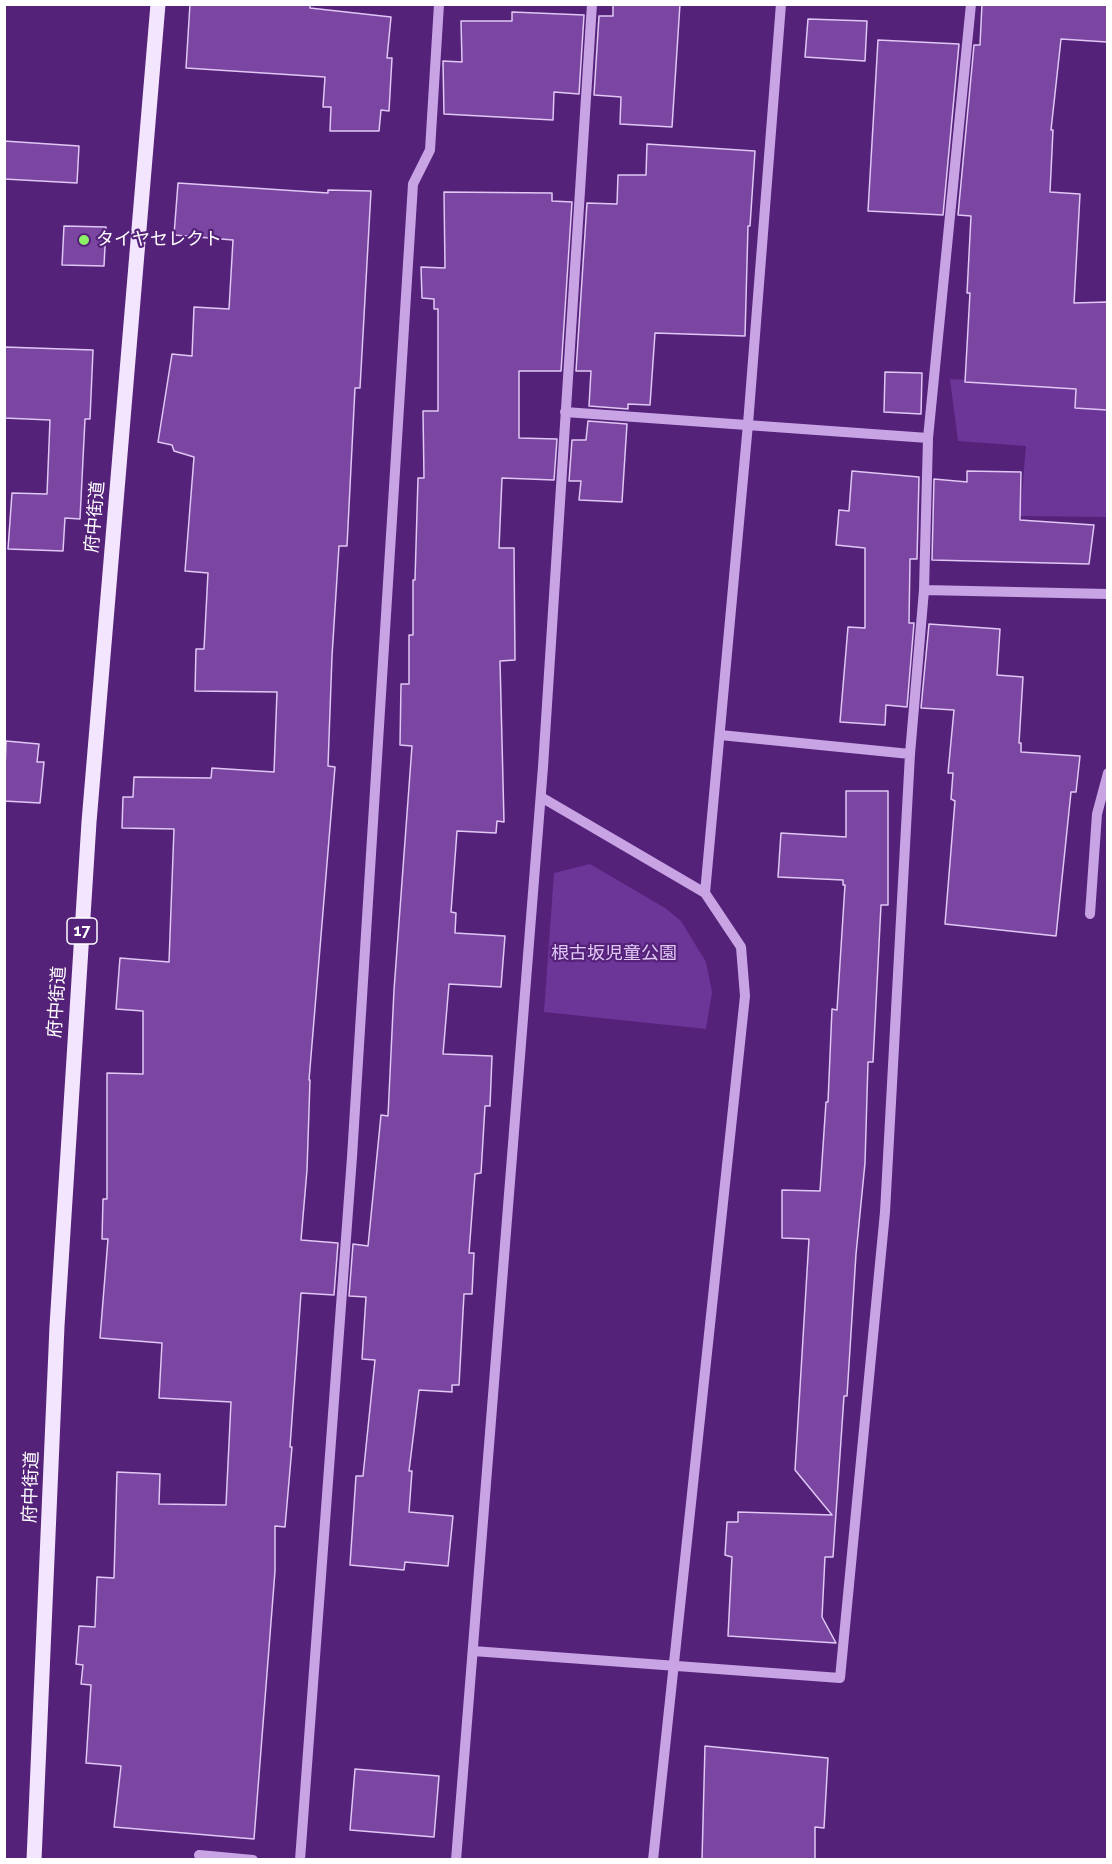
<!DOCTYPE html>
<meta charset="utf-8">
<style>
body{margin:0}
#map{position:relative;width:1112px;height:1864px;overflow:hidden;background:#55227a;font-family:Raleway,sans-serif}
canvas{display:block}
.frame{position:absolute;inset:0;border:6px solid #fff;pointer-events:none}
</style>
<div id="map">
<canvas width="1112" height="1864"></canvas>
<div class="frame"></div>
</div>
<script>
const context = document.querySelector('canvas').getContext('2d');
context.lineJoin = 'round';
function paint(path, color) {
  context.fillStyle = color;
  context.fill(path, 'evenodd');
}
function strokePath(path, color, width, dash) {
  context.strokeStyle = color;
  context.lineWidth = width;
  context.lineCap = dash ? 'butt' : 'round';
  context.setLineDash(dash || []);
  context.stroke(path);
}
function drawText(font, color, halo, rows, align = 'center') {
  context.font = font + ' Raleway,"Noto Sans JP",sans-serif';
  context.lineWidth = 4.5;
  context.setLineDash([]);
  context.textBaseline = 'middle';
  context.strokeStyle = halo;
  context.fillStyle = color;
  for (const [text, x, y, turn = 0] of rows) {
    context.save();
    context.translate(x, y);
    context.rotate((+turn || 0) * Math.PI / 180);
    context.textAlign = isNaN(turn) ? turn : align;
    if (halo) context.strokeText(text, 0, 0);
    context.fillText(text, 0, 0);
    context.restore();
  }
}
paint(new Path2D(`
 M 950,379 L 1107,387 L 1107,517 L 1020,516 L 1026,446 L 958,441 Z
 M 590,864 L 665,908 L 681,921 L 706,962 L 712,992 L 706,1029 L 544,1012 L 554,873 Z`), '#6c3598');
const building = new Path2D(`
 M 190,4 L 310,4 L 310,8 L 391,17 L 387,58 L 392,58 L 389,111 L 381,110 L 379,131 L 330,131 L 331,107 L 323,107 L 325,77 L 186,68 Z
 M 613,4 L 680,4 L 672,127 L 620,124 L 621,97 L 594,95 L 599,16 L 613,16 Z
 M 982,4 L 1107,4 L 1107,42 L 1061,39 L 1051,130 L 1053,130 L 1050,192 L 1080,194 L 1074,303 L 1107,302 L 1107,410 L 1075,408 L 1076,389 L 965,382 L 970,293 L 967,293 L 971,216 L 958,215 L 974,45 L 980,45 Z
 M 512,12 L 584,15 L 579,94 L 554,92 L 553,120 L 444,114 L 443,61 L 462,62 L 461,21 L 512,21 Z
 M 808,19 L 867,21 L 865,61 L 805,57 Z
 M 878,40 L 959,44 L 943,215 L 868,211 Z
 M 4,141 L 79,146 L 77,183 L 4,179 Z
 M 647,144 L 755,151 L 750,226 L 748,226 L 745,336 L 655,333 L 650,405 L 628,404 L 628,409 L 589,406 L 591,371 L 576,371 L 587,203 L 617,204 L 618,175 L 646,175 Z
 M 178,183 L 328,193 L 328,190 L 371,191 L 360,388 L 355,388 L 347,546 L 339,546 L 332,656 L 328,766 L 335,767 L 309,1080 L 310,1080 L 307,1170 L 301,1240 L 338,1243 L 334,1295 L 301,1293 L 290,1447 L 292,1447 L 285,1527 L 275,1526 L 275,1571 L 254,1839 L 114,1827 L 121,1766 L 86,1763 L 91,1685 L 81,1684 L 83,1665 L 76,1664 L 79,1626 L 95,1627 L 97,1577 L 114,1578 L 117,1472 L 160,1474 L 159,1504 L 226,1505 L 231,1402 L 159,1398 L 162,1343 L 100,1338 L 108,1239 L 102,1239 L 103,1199 L 107,1199 L 107,1073 L 143,1074 L 143,1011 L 116,1009 L 120,958 L 169,962 L 174,829 L 122,828 L 123,797 L 133,797 L 134,777 L 211,778 L 212,768 L 274,772 L 277,692 L 195,691 L 196,649 L 204,649 L 208,573 L 185,571 L 194,457 L 174,451 L 172,445 L 158,442 L 172,354 L 192,356 L 194,307 L 229,309 L 233,240 L 174,235 Z
 M 444,192 L 552,193 L 552,201 L 572,202 L 561,371 L 519,371 L 519,438 L 557,439 L 554,480 L 502,478 L 499,548 L 514,548 L 515,660 L 500,661 L 504,822 L 497,821 L 496,833 L 457,831 L 451,912 L 456,913 L 455,933 L 505,936 L 501,987 L 449,984 L 443,1054 L 492,1056 L 490,1106 L 485,1106 L 481,1173 L 475,1174 L 469,1253 L 474,1253 L 472,1294 L 464,1294 L 459,1385 L 452,1385 L 452,1392 L 419,1390 L 409,1471 L 412,1471 L 409,1512 L 453,1516 L 448,1566 L 405,1562 L 404,1570 L 350,1565 L 356,1476 L 363,1476 L 375,1360 L 362,1359 L 366,1297 L 349,1296 L 353,1244 L 368,1246 L 381,1115 L 388,1116 L 394,990 L 412,746 L 400,745 L 401,684 L 409,684 L 409,635 L 413,635 L 413,580 L 415,580 L 418,478 L 424,478 L 423,411 L 438,411 L 438,309 L 434,309 L 434,299 L 422,298 L 421,267 L 445,268 Z
 M 64,226 L 106,227 L 104,266 L 62,265 Z
 M 4,347 L 93,350 L 90,419 L 85,419 L 80,519 L 65,518 L 63,551 L 8,549 L 12,493 L 47,494 L 50,420 L 4,418 Z
 M 885,372 L 922,373 L 921,414 L 884,412 Z
 M 588,421 L 627,424 L 622,502 L 579,500 L 581,481 L 569,481 L 572,440 L 586,440 Z
 M 852,471 L 919,477 L 917,559 L 910,559 L 909,623 L 914,623 L 907,707 L 886,705 L 885,725 L 840,722 L 848,627 L 865,628 L 865,548 L 836,545 L 839,510 L 849,511 Z
 M 967,471 L 1021,472 L 1020,520 L 1094,525 L 1089,564 L 932,560 L 934,479 L 967,482 Z
 M 929,624 L 1000,629 L 997,675 L 1023,677 L 1019,743 L 1021,743 L 1021,752 L 1080,756 L 1076,792 L 1071,792 L 1056,936 L 945,924 L 955,801 L 951,799 L 953,773 L 948,773 L 954,710 L 921,708 Z
 M 6,741 L 39,744 L 37,762 L 44,762 L 40,803 L 4,801 Z
 M 846,791 L 888,791 L 888,905 L 881,905 L 873,1062 L 868,1062 L 865,1163 L 856,1254 L 847,1396 L 844,1396 L 833,1557 L 825,1557 L 822,1617 L 836,1643 L 728,1636 L 732,1557 L 725,1555 L 727,1522 L 738,1522 L 738,1512 L 832,1515 L 795,1470 L 809,1239 L 782,1238 L 782,1190 L 820,1191 L 826,1102 L 828,1102 L 832,1009 L 837,1010 L 845,885 L 843,885 L 843,880 L 778,877 L 781,833 L 846,837 Z
 M 705,1746 L 828,1758 L 824,1828 L 815,1827 L 815,1860 L 702,1860 Z
 M 355,1769 L 439,1776 L 434,1837 L 350,1830 Z`);
paint(building, '#7a46a1');
strokePath(building, '#e0c7f4', 1.5);
strokePath(new Path2D(`
 M 565,412 L 928,438
 M 924,590 L 1108,594
 M 720,735 L 910,754
 M 541,797 L 705,893 L 741,947 L 745,996 L 653,1860
 M 705,893 L 748,424 L 781,4
 M 1090,914 L 1097,814 L 1108,773
 M 473,1651 L 840,1678 L 885,1212 L 910,754 L 924,590 L 928,438 L 971,4
 M 199,1855 L 253,1860
 M 300,1860 L 352,1157 L 413,184 L 430,150 L 439,4
 M 456,1860 L 543,767 L 592,4`), '#c8a4e5', 10);
strokePath(new Path2D(`
 M 34,1860 L 57,1326 L 89,822 L 158,4`), '#f3e5fd', 15);
for (const [x, y, r, color] of [
 [84,240,6,"#8df166"]
]) {
  const dot = new Path2D();
  dot.arc(x, y, r, 0, 2 * Math.PI);
  context.fillStyle = color;
  context.fill(dot);
  strokePath(dot, '#55227a', 2);
}
for (const [x, y, w] of [
 [82,931,30]
]) {
  const box = new Path2D();
  box.roundRect(x - w / 2, y - 13, w, 26, 4.5);
  context.fillStyle = '#55227a';
  context.fill(box);
  strokePath(box, '#fff', 1.5);
}
drawText('bold 16px', '#fff', null, [
 ["17",82,931]
]);
drawText('18px', '#fff', '#55227a', [
 ["タイヤセレクト",96,240]
], 'left');
drawText('18px', '#fff', '#55227a', [
 ["府中街道",95,517,-85],
 ["府中街道",57,1002,-86],
 ["府中街道",31,1487,-88]
]);
drawText('18px', '#e0c7f4', '#55227a', [
 ["根古坂児童公園",614,954]
]);
</script>
